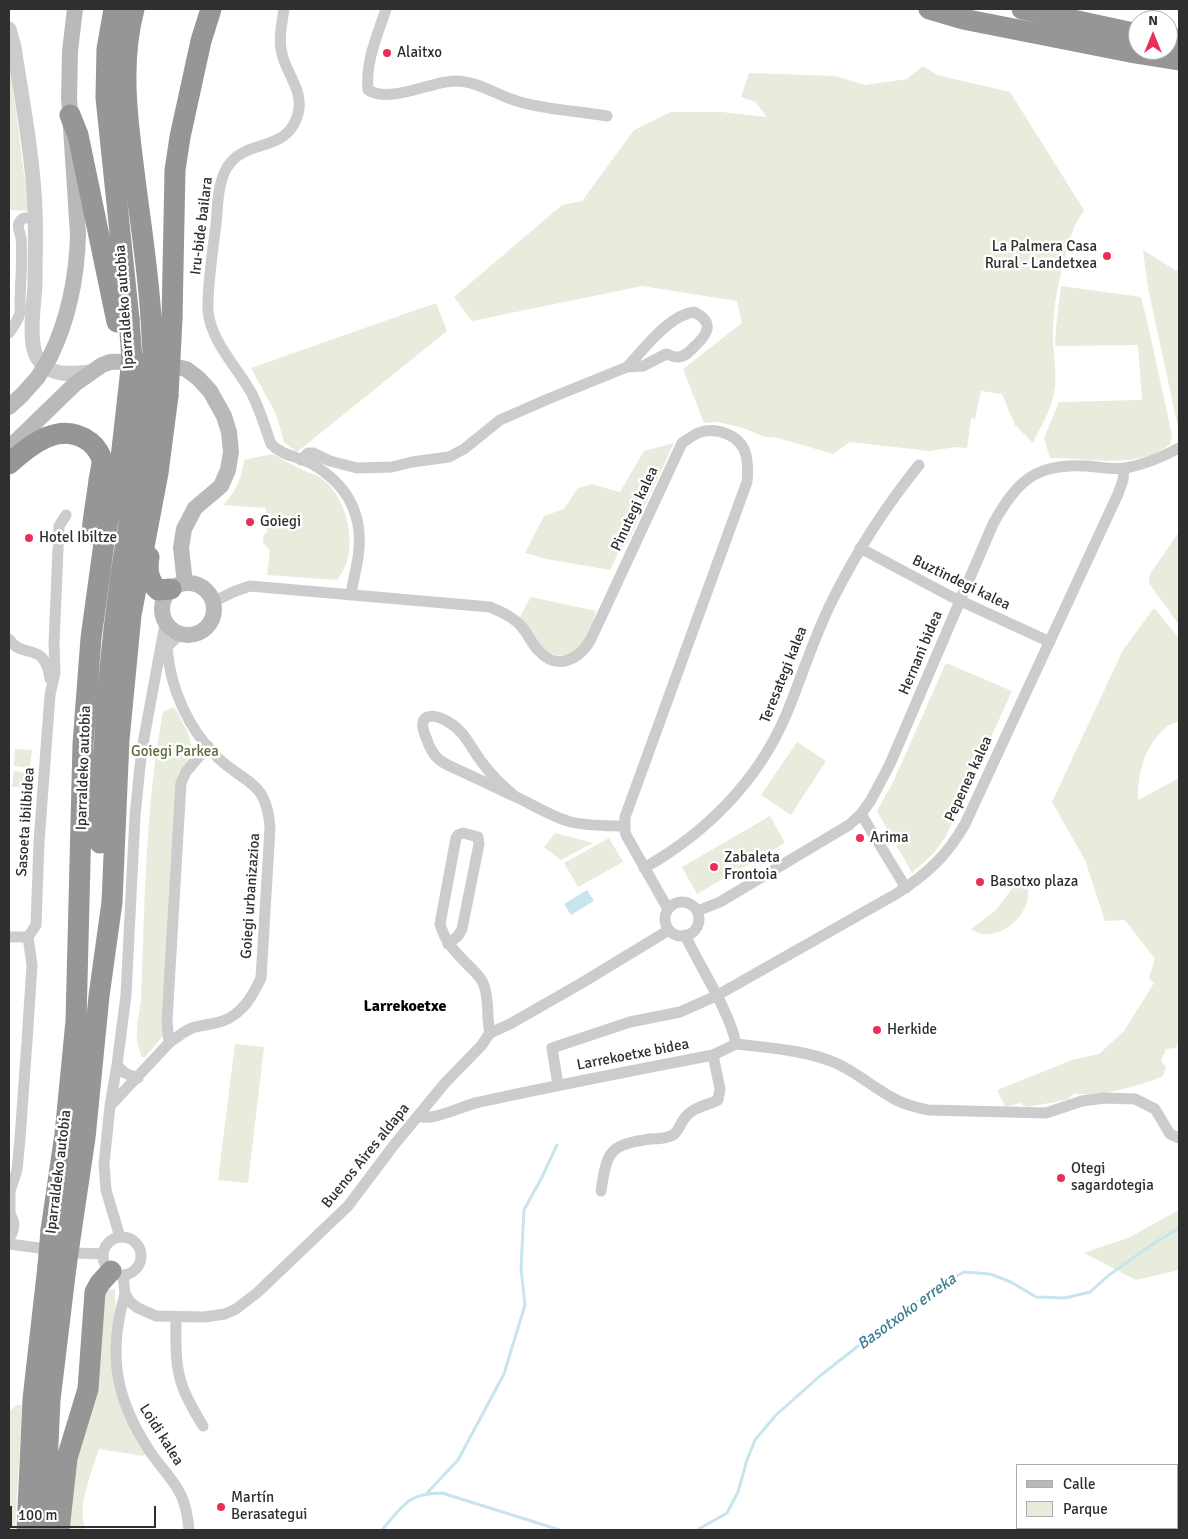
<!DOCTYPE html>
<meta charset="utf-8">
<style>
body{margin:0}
#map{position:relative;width:1188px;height:1539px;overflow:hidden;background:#fff;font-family:Signika,sans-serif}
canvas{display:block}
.frame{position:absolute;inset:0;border:10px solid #2f2f2f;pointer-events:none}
.legend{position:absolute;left:1016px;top:1464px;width:162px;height:65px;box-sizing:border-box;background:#fff;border:1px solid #acacac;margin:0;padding:6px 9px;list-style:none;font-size:15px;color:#2f2f2f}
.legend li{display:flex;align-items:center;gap:10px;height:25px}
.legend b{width:25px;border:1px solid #acacac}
.north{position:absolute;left:1128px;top:10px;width:50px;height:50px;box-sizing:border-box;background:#fff;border:1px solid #acacac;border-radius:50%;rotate:0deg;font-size:14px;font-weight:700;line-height:20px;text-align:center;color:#2f2f2f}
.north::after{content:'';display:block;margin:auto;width:18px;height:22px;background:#e92e58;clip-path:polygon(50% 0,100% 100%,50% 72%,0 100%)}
.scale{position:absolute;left:10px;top:1506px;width:146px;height:22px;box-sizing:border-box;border:2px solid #2f2f2f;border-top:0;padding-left:6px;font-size:15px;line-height:18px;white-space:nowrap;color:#2f2f2f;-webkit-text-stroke:4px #fff;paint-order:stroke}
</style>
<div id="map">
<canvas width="1188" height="1539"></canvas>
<div class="frame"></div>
<ul class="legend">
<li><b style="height:6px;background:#b9b9b9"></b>Calle</li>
<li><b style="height:14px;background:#e7ecdc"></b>Parque</li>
</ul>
<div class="north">N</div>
<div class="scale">100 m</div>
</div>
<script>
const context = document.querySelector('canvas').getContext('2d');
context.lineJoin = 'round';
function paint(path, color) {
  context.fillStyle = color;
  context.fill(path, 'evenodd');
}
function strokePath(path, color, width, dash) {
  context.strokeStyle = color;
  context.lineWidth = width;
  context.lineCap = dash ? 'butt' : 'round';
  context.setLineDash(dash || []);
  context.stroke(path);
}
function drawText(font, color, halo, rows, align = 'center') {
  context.font = font + ' Signika,sans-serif';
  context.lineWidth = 5;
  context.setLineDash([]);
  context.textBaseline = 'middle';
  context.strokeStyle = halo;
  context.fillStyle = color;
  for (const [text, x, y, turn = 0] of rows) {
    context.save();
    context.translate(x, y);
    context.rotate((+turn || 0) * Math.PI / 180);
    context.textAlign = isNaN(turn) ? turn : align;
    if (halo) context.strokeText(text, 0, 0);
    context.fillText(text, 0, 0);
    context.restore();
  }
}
paint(new Path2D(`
 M 9,59 L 27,196 L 29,211 L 9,210 Z
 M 923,66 L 937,75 L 1010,92 L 1084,210 C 1081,216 1075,223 1073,230 C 1063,262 1054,295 1053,328 C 1052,349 1058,373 1054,393 C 1051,411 1040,427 1033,443 L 1015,425 L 1002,394 L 981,391 L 975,419 L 971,418 L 967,448 L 956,447 L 929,451 L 850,442 L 833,454 L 778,438 L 765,437 L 740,427 L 717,422 L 704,423 L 683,369 L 742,323 L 737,301 L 642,286 L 472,321 L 454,297 L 562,205 L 582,201 L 634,130 L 671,112 L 722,112 L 766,117 L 756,102 L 741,97 L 749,73 L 835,76 L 865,85 L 907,79 Z
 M 1143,250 L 1175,270 L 1179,271 L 1179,432 L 1148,288 Z
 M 1061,286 L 1141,297 L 1148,325 L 1172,435 L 1170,444 C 1138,471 1089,457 1050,458 L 1044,438 L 1059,402 L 1142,400 L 1138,345 L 1055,346 L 1056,328 Z
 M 436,303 L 447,331 L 297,452 L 284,442 L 276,414 L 251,368 Z
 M 674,443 L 627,544 L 620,549 L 610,570 L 546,559 L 525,553 L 544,516 L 564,509 L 578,488 L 592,484 L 620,492 L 644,451 Z
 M 272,454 C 282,459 292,465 303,470 C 308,472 313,474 318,476 C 349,495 361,553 337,580 L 267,575 L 270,550 L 263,543 L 263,536 L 267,532 L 266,508 L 223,505 C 237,490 241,480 244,460 Z
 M 1179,532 L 1179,625 L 1149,583 L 1150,574 Z
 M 531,597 L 596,611 C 593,621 590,635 584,644 C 576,656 558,659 546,651 C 540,646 525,626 519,618 Z
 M 1154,608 L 1179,638 L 1179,721 C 1175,723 1168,725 1165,728 C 1145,746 1137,774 1138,800 L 1179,778 L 1179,1039 L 1176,1048 L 1166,1049 L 1161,1060 L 1166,1068 L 1163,1076 C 1143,1085 1094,1099 1075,1093 L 1067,1100 L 1026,1107 L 1020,1103 L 1005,1107 L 997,1090 L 1072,1060 L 1099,1054 L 1124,1031 L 1154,983 L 1149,978 L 1155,959 L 1125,920 L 1105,921 L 1085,860 L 1052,802 L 1123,650 Z
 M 946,663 L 1012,691 L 946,836 L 934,853 L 912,873 L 877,811 L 894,780 Z
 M 173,707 L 175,708 L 189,735 L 194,760 L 184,771 L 163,1036 L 145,1057 L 142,1057 C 133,1035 138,1023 141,1000 C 145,905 145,807 163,712 Z
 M 797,742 L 826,761 L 791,815 L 761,795 Z
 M 15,749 L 32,750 L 30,768 L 14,766 Z
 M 14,771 L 30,773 L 29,788 L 12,787 Z
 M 770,816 L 785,843 L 697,894 L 682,867 Z
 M 555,833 L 593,843 L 561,860 L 544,847 Z
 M 609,838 L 623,862 L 578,887 L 564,863 Z
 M 1024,873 C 1026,880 1029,889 1028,897 C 1025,921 993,945 971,929 L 995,911 Z
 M 235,1044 L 264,1047 L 248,1183 L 218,1180 Z
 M 1179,1210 L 1179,1270 L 1136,1280 L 1084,1253 L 1130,1237 Z
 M 115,1289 L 117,1366 L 127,1412 L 150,1451 L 143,1456 L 99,1449 C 93,1470 74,1511 87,1530 L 63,1530 L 105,1290 Z
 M 17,1405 L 22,1405 L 15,1530 L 9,1530 L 9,1411 Z`), '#e7ecdc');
paint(new Path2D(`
 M 587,890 L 594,901 L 571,915 L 564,904 Z`), '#c8e4ed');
strokePath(new Path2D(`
 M 427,1493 L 458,1460 L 504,1374 L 525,1305 L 521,1268 L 524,1210 L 542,1177 L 557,1145
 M 382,1530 C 403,1506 407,1493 442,1493 L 560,1530
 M 697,1530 L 727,1513 L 738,1492 L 747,1460 L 755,1440 L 776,1415 L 821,1375 L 880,1329 L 941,1284 L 964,1272 L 990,1274 L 1011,1282 L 1036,1297 L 1065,1298 L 1090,1292 L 1109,1275 L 1150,1246 L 1179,1228`), '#c8e4ed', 3);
strokePath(new Path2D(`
 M 284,9 C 282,23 278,39 282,54 C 287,75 304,91 298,114 C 287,152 251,139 231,162 C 217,178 218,205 216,224 C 213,250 207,286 208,311 C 211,342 238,368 252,394 C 260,410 265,427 271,444 C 282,456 298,456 312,464 C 345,483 362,510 359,549 C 358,564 353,579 351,595
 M 386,9 C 378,34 365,62 368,90 C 391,104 431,81 455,81 C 479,81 497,96 520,102 C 548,110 579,111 607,116
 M 694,312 C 714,322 709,333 695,346 C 691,350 685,357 678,357 C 675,358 670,355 666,354 L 643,366 L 627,367 C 644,349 669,315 694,312 Z
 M 9,333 C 15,325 22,315 20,305 C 20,284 23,259 21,238 C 20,233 17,228 19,223 C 23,215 30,218 36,221
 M 301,460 L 308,453 L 313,453 L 330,461 L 357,468 L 392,467 L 412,462 L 449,457 L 464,449 L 500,420 L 548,399 L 627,367
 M 860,548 L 950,596 L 1050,642
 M 213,602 L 233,592 L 250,586 L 490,607 C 501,612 512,616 520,625 C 528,633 531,643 538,650 C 557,672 580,659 591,639 L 682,443 C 687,440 693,435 698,433 C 716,426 741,435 746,455 C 748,464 748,473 747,482 L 625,817 L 625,831 L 626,835 L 668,909
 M 9,639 C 22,660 45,640 50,679
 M 164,653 L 167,647 L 179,635
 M 515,796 C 502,786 491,775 481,761 C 471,748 465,732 450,723 C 436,714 416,711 425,735 C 429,745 432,755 441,761 C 448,766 457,769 465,773 C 482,781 499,789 516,797 C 534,805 552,817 571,822 C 588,826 607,826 624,826
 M 861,814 L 906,888
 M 644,868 C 706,833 758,781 786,715 C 802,677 814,636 833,599 C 857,551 885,507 919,465
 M665 919a17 17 0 1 1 34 0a17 17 0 1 1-34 0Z
 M 697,911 L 720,902 L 849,825 L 861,814 L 871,800 L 890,764 L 993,524 C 1017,481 1035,463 1087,466 C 1100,467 1113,470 1125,468 C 1144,465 1162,457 1179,448
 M 685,935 C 700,967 730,1012 736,1044
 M 9,937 L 28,937
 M 448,944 L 458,936 L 462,929 L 479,844 L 478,837 L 463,833 L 458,835 L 456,838 L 440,924 C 445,942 456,953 468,965 C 474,971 480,976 483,983 C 490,998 486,1017 490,1033
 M 169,1043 L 167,1021 L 181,783 L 186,772 L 208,746
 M 736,1044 C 769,1048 807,1050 838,1064 C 857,1073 873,1087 891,1097 C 902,1104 915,1107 928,1110 L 1046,1113 L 1082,1101 L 1105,1098 L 1135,1099 L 1155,1109 L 1170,1134 L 1179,1138
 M 117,1065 C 124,1074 128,1075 138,1078
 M 558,1085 L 552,1048 L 630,1022 L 680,1012 L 716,996 L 896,894 C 927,874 947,856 965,824 L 1118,494 L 1123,480 L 1124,468
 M 110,1106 L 169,1043 C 176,1038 184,1031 192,1028 C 202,1025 213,1024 223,1021 C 243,1013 252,997 261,978 L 270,828 C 267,781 247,785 218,758 C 188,729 170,688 167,647
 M 418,1116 C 433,1122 463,1105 480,1102 C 557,1085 635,1070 713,1055 L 736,1044
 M 601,1191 C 607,1151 609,1145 650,1139 C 657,1139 667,1138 673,1135 C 679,1131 680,1124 684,1119 C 692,1107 706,1106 718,1100 L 720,1089 L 713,1055
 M 9,1213 C 16,1221 15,1230 9,1238
 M 10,1213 L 10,1191 L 17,1170 L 20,1139 L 27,1041 L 32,965 L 28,937 L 36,925 L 39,842 L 50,695 L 55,673 L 54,644 L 59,526 L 66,515
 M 120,1237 L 106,1190 L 104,1164 L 110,1106 L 117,1065 L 126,995 L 135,816 L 140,766 L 144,738 L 165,624
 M103 1256a19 19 0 1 1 38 0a19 19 0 1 1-38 0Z
 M 9,1244 L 77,1253 L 103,1254
 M 123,1275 L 125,1294 L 130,1302 L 138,1308 L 156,1316 L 204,1317 L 225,1314 L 236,1309 L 258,1292 L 348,1206 L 394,1145 L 445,1083 L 481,1046 L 490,1033 L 510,1024 L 580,984 L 669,930
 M 125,1294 C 107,1355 116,1401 151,1453 C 162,1469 177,1483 183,1500 C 187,1510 188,1520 189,1530
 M 176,1318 C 176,1335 175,1353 178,1369 C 181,1390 193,1409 203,1426`), '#ccc', 11);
strokePath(new Path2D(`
 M 9,29 L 14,47 C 22,100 33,157 35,209 C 36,235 35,260 35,285 C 34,303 27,347 39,360 C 53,378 72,373 91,372`), '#ccc', 15);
strokePath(new Path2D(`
 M 50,357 C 69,318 77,277 78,234 L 69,98 L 70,51 L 75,9
 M 9,407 L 22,395 L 38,377
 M 9,448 L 75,384 L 102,365 L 110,362 L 148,361 L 186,369 L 198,378 L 210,391 L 224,416 L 229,432 L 231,452 L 228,470 L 221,486 L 195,508 L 184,529 L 181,548 L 185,583
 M162 609a26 26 0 1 1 52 0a26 26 0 1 1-52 0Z`), '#b9b9b9', 16);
strokePath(new Path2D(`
 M 114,9 L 107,49 L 106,98 L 129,319
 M 134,9 C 120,62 127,117 134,171 C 140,220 148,269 151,318
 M 929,9 L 963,19 L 1135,53 L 1179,60
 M 1022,9 L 1138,34
 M 1168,38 L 1179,40
 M 70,115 L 78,135 L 117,322
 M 172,319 L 175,170 L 180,137 L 201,41 L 211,9
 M 9,464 C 31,444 61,420 90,442 C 95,446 101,454 102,461 C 102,467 100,474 99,480 C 97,498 93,516 92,534
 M 149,557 C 147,570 148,580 158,590 L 171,589
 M 100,843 C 103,757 107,676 119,590 C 127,525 142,461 149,396
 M 51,1230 L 65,1134 L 76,1021 L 83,744 L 91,638 L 105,536 L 121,458 L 128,396
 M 71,1232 L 85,1138 L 99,996 L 112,902 L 119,740 L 131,615 L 158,473 L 168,396
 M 27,1530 L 33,1399 L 48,1266
 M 44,1530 L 50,1400 L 66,1267
 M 59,1530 L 67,1458 L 88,1389 L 95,1292 L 100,1283 L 111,1271`), '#969696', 21);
strokePath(new Path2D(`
 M 38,377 L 50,357`), '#b9b9b9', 16);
strokePath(new Path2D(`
 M 128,396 L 132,359 L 129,319
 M 149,396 L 153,353 L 151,318
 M 168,396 L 172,319
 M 48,1266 L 51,1230
 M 66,1267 L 71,1232`), '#969696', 21);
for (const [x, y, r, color] of [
 [387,53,5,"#e92e58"],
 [1107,256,5,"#e92e58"],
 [250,522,5,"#e92e58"],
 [29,538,5,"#e92e58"],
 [860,838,5,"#e92e58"],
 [714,867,5,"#e92e58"],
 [980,882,5,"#e92e58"],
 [877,1030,5,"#e92e58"],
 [1061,1178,5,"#e92e58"],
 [221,1507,5,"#e92e58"]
]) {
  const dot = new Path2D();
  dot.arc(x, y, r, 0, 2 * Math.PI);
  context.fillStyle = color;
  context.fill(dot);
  strokePath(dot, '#fff', 2);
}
drawText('15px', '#2f2f2f', '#fff', [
 ["Alaitxo",397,53],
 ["La Palmera Casa",1097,247,"right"],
 ["Rural - Landetxea",1097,264,"right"],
 ["Goiegi",260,522],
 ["Hotel Ibiltze",39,538],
 ["Arima",870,838],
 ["Zabaleta",724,858],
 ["Frontoia",724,875],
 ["Basotxo plaza",990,882],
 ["Herkide",887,1030],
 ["Otegi",1071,1169],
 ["sagardotegia",1071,1186],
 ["Martín",231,1498],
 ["Berasategui",231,1515]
], 'left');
drawText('15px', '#2f2f2f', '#fff', [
 ["Iru-bide bailara",202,226,-83],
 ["Iparraldeko autobia",125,307,-94],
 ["Pinutegi kalea",635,509,-65],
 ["Buztindegi kalea",961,583,26],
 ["Hernani bidea",921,653,-67],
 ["Teresategi kalea",784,675,-68],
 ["Iparraldeko autobia",84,768,-88],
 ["Pepenea kalea",969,779,-65],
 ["Sasoeta ibilbidea",26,822,-86],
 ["Goiegi urbanizazioa",251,896,-86],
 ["Larrekoetxe bidea",633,1055,-11],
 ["Buenos Aires aldapa",366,1156,-51],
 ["Iparraldeko autobia",59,1172,-83],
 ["Loidi kalea",161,1435,58]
]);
drawText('15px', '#596c3b', '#fff', [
 ["Goiegi Parkea",175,752]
]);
drawText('bold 16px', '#000', '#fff', [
 ["Larrekoetxe",405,1007]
]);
drawText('italic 16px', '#3b7e93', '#fff', [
 ["Basotxoko erreka",907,1312,-36]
]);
</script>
